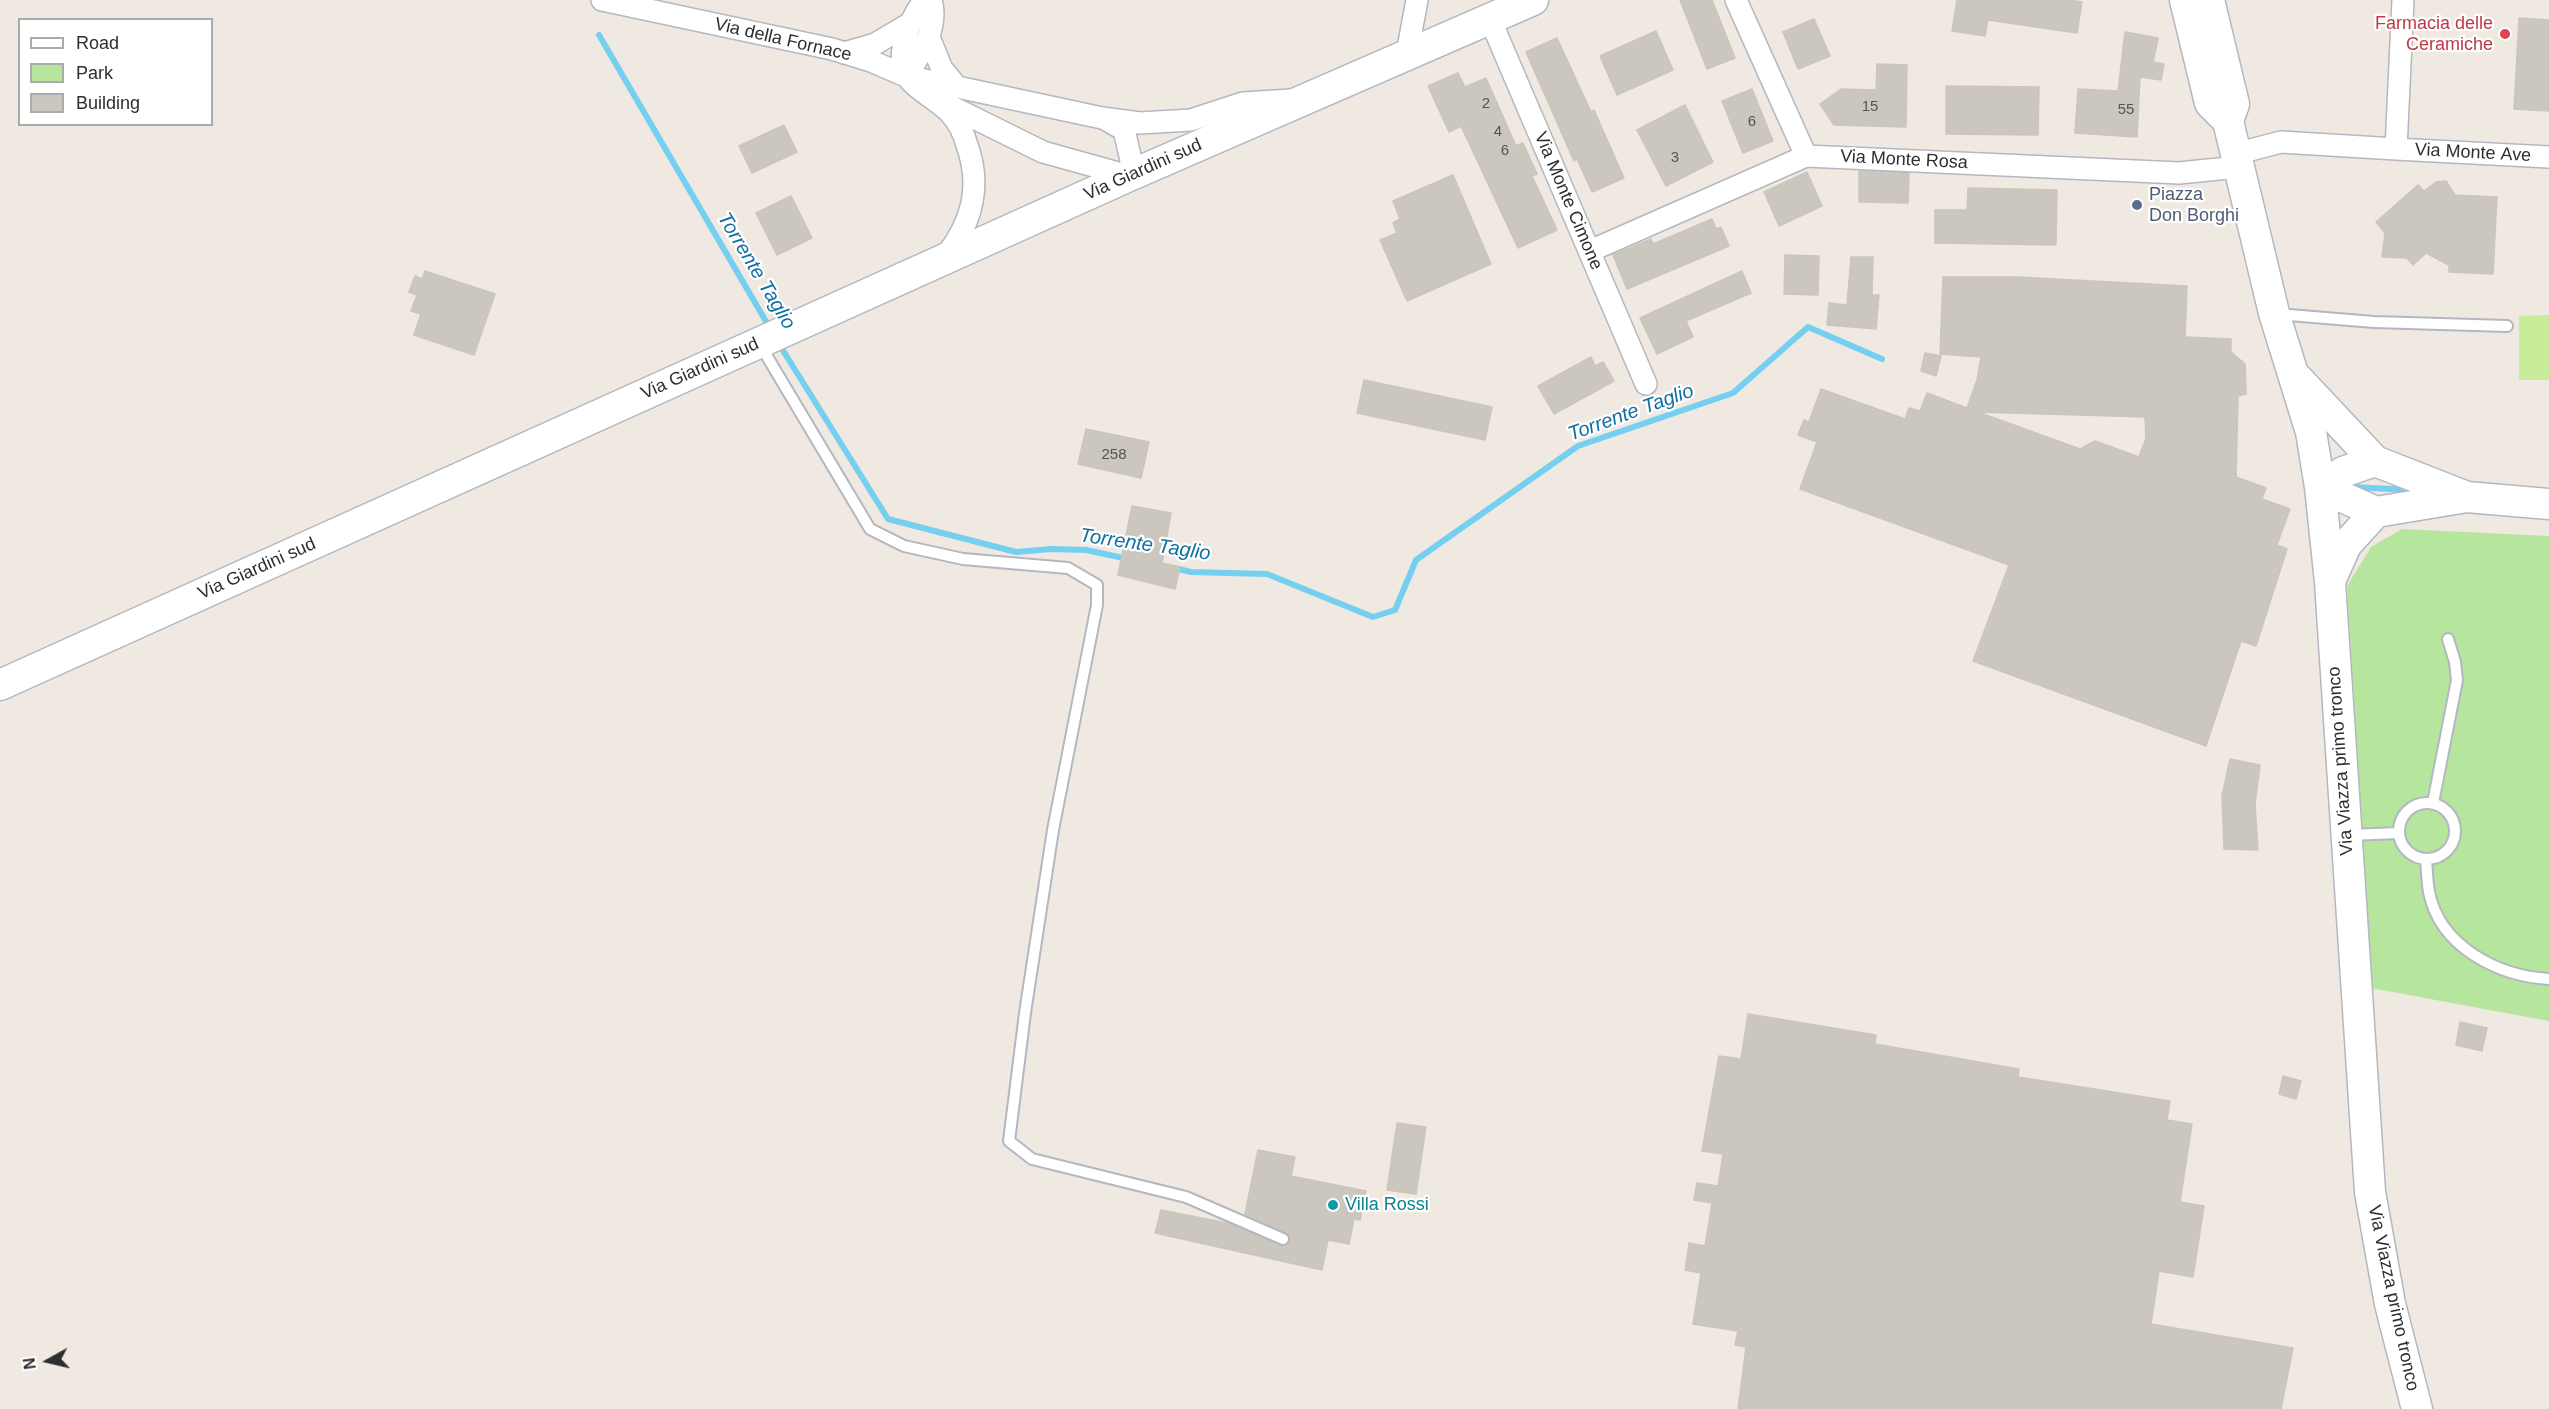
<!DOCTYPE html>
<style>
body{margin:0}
#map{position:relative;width:2549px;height:1409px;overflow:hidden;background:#efe9e1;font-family:Arial,sans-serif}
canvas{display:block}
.legend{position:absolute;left:18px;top:18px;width:195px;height:108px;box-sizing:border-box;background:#fff;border:2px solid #ababab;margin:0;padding:8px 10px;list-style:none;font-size:18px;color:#2e2e2e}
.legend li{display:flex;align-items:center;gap:12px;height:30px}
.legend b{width:30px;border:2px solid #ababab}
.north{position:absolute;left:18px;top:1331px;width:60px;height:60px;-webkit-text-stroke:4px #fff;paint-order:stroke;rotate:262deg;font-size:16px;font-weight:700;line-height:24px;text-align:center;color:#2e2e2e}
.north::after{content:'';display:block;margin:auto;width:21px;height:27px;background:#2e2e2e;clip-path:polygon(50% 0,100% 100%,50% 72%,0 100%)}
</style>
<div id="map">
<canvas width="2549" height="1409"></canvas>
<ul class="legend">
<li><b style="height:8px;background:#fff"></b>Road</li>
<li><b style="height:16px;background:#b6e59e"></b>Park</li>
<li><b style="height:16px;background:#cbc7bf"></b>Building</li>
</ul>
<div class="north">N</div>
</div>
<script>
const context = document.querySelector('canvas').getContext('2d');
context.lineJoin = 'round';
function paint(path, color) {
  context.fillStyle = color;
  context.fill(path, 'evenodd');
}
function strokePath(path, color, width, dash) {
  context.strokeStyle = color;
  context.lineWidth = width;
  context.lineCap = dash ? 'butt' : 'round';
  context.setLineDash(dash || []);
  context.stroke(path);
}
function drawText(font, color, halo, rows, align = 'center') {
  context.font = font + ' Arial,sans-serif';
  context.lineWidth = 4.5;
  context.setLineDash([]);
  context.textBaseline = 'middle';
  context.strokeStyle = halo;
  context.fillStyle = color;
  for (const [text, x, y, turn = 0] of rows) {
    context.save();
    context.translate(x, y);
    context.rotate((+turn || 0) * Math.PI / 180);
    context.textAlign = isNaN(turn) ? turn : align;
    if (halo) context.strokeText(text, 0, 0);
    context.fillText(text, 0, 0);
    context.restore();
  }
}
paint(new Path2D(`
 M 2402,529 L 2549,536 L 2549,1021 L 2371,988 L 2347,586 L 2371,547 Z`), '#b6e59e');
paint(new Path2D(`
 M 2549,315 L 2549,380 L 2519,380 L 2519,316 Z`), '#c9ec9a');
strokePath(new Path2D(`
 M 599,35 L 771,330
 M 779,344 L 888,519 L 1016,552 L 1051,549 L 1086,550 L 1128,559
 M 2352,487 L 2411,490
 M 1174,568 L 1191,572 L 1267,574 L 1373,617 L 1395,610 L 1416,560 L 1578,446 L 1733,393 L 1808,327 L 1882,359`), '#75cff0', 6);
const building = new Path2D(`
 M 1680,0 L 1712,0 L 1735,58 L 1707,69 Z
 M 1957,0 L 2070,0 L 2082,2 L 2077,33 L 1988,20 L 1985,36 L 1952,31 Z
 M 2519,18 L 2549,20 L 2549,111 L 2514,109 Z
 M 1814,19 L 1830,56 L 1798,69 L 1783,32 Z
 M 1656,31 L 1673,70 L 1617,95 L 1600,56 Z
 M 2125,32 L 2158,38 L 2153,62 L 2164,64 L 2161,80 L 2140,77 L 2137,137 L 2075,133 L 2078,89 L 2118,91 Z
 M 1557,38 L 1591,112 L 1594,110 L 1624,178 L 1592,192 L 1577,159 L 1574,161 L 1526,52 Z
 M 1877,64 L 1907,65 L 1906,127 L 1834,125 L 1820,104 L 1841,89 L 1876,90 Z
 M 1458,73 L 1465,87 L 1486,78 L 1516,146 L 1523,143 L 1537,174 L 1532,176 L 1557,230 L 1518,248 L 1461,126 L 1449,132 L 1428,86 Z
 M 1946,86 L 2039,87 L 2038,135 L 1946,134 Z
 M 1752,89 L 1773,141 L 1743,153 L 1722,101 Z
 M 1685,105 L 1713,162 L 1666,186 L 1637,130 Z
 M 784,125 L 797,152 L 752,173 L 739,146 Z
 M 1859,171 L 1909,173 L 1908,203 L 1859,202 Z
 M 1807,172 L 1822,206 L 1779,226 L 1764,192 Z
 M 1453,175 L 1491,264 L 1407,301 L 1380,240 L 1397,233 L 1393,223 L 1400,219 L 1393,201 Z
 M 2446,181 L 2455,195 L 2497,197 L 2493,274 L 2449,272 L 2449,265 L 2426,253 L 2413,265 L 2407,258 L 2382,257 L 2385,233 L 2376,222 L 2418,185 L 2424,191 L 2436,182 Z
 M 1968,188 L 2057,190 L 2056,245 L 1935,243 L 1935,210 L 1967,210 Z
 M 791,196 L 812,238 L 777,255 L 756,213 Z
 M 1712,219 L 1716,229 L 1721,227 L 1729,246 L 1627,289 L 1613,255 L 1651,239 L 1653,244 Z
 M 1785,255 L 1819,256 L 1818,295 L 1784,294 Z
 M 1851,257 L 1873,257 L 1872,295 L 1879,295 L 1876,329 L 1827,325 L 1829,303 L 1847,305 Z
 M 425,271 L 495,294 L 474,355 L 414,335 L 421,314 L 411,311 L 417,295 L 409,292 L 415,276 L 422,279 Z
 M 1742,271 L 1751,293 L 1686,321 L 1693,337 L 1657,354 L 1640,318 Z
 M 1943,277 L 2017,277 L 2187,286 L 2185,337 L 2231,339 L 2231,352 L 2245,364 L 2246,394 L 2238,396 L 2236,477 L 2266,488 L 2262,499 L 2290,509 L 2277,545 L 2287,549 L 2256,646 L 2241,641 L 2206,746 L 1973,661 L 2009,565 L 1800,489 L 1817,442 L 1798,435 L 1804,420 L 1809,422 L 1821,389 L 1905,419 L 1909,408 L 1920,411 L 1927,393 L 1967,408 L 1977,380 L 1981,357 L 1940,354 ZM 1978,412 L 2145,417 L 2146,438 L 2139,457 L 2095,441 L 2080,449 Z
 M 1925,353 L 1941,356 L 1936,376 L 1921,371 Z
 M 1591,357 L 1595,366 L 1603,362 L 1614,381 L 1554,414 L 1538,386 Z
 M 1364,380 L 1492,407 L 1485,440 L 1357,413 Z
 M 1086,429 L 1149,442 L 1141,478 L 1078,464 Z
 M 1132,506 L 1171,513 L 1162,563 L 1180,567 L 1175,589 L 1118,575 Z
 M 2230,759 L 2260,765 L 2255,804 L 2258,850 L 2224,849 L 2222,796 Z
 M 1748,1014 L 1876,1035 L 1875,1044 L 2019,1069 L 2018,1077 L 2170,1101 L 2167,1120 L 2192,1124 L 2180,1202 L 2204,1206 L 2193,1277 L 2159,1271 L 2151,1324 L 2293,1348 L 2281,1409 L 1738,1409 L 1746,1347 L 1735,1345 L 1738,1331 L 1693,1324 L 1701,1273 L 1685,1270 L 1689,1243 L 1705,1246 L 1712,1203 L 1694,1200 L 1697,1183 L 1718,1186 L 1723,1154 L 1702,1151 L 1719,1056 L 1741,1059 Z
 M 2460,1022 L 2487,1028 L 2482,1051 L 2456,1045 Z
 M 2283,1076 L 2301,1081 L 2296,1099 L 2279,1094 Z
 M 1397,1123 L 1426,1127 L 1416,1194 L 1387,1190 Z
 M 1258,1150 L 1295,1157 L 1291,1176 L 1366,1191 L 1360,1220 L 1354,1219 L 1349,1244 L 1328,1240 L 1322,1270 L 1155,1233 L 1161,1210 L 1227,1223 L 1280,1246 L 1288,1245 L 1290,1238 L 1286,1232 L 1245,1214 Z`);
paint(building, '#cbc7bf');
strokePath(building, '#cbc5ba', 1.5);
const lane = new Path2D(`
 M 2277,314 L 2374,322 L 2507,326
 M 759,343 L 870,529 L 904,546 L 963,559 L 1068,568 L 1097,585 L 1097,605 L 1053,830 L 1025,1013 L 1009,1141 L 1032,1159 L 1186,1197 L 1283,1239
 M2399 831a28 28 0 1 1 56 0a28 28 0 1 1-56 0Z
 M 2433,803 L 2457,680 L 2455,662 L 2448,639
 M 2349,835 L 2399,833
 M 2426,859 C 2427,870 2427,881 2429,892 C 2440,947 2498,976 2549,979`);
const street = new Path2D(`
 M 602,0 L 832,49 L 871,61 L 906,76 L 1102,118 L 1140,123 L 1191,120 L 1243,103 L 1291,100
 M 925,0 C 911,16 896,53 905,73 C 911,87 939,101 950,113 C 958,122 964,134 967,145 C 982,187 972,223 945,257
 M 1736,0 L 1806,156
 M 1490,19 L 1646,384
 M 929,37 L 942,69 L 957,87
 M 844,53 L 875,44 L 914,21
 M 1407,54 L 1417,0
 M 906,76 C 921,55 939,27 931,0
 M 948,105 L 1043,152 L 1129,176 L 1131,160 L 1124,130 L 1105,119
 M 2396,149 L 2549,157
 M 2235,154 L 2281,142 L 2396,149 L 2403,0
 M 1590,251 L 1806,156 L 2179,173 L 2238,167`);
const secondary = new Path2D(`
 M 2185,0 L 2210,103 L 2228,121 L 2274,313 L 2311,432 L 2320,487 L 2330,582 L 2370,1192 L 2390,1304 L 2417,1409
 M 2209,0 L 2234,104 L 2228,121
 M 2298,379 L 2375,461 L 2467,497 L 2549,504
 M 2320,487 L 2376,512 L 2467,497
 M 2320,487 L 2343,472 L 2375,461
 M 2331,579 L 2346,545 L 2376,512
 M 0,685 L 1129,176 L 1533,0`);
strokePath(lane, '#b4b7c1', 14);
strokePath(street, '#b4b7c1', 24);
strokePath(secondary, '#b4b7c1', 33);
strokePath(lane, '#fff', 10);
strokePath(street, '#fff', 21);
strokePath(secondary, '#fff', 30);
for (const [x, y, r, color] of [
 [2505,34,6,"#e0444e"],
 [2137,205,6,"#5c6f8a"],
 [1333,1205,6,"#0f9aa8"]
]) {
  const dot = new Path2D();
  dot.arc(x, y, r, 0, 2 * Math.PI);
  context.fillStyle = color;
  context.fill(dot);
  strokePath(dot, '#fff', 2);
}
drawText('15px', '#555452', null, [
 ["2",1486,104],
 ["15",1870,107],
 ["55",2126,110],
 ["6",1752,122],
 ["4",1498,132],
 ["6",1505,151],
 ["3",1675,158],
 ["258",1114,455]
]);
drawText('18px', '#be3a42', '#fff', [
 ["Farmacia delle",2493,24],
 ["Ceramiche",2493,45]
], 'right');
drawText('18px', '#2e2e2e', '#fff', [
 ["Via della Fornace",783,40,13],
 ["Via Monte Ave",2473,153,3],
 ["Via Monte Rosa",1904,160,3],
 ["Via Giardini sud",1143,170,-24],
 ["Via Monte Cimone",1568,201,67],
 ["Via Giardini sud",700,369,-24],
 ["Via Giardini sud",257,569,-24],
 ["Via Viazza primo tronco",2341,761,-94],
 ["Via Viazza primo tronco",2393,1298,78]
]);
drawText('18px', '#4e5e75', '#fff', [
 ["Piazza",2149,195],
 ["Don Borghi",2149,216]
], 'left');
drawText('18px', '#0d838f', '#fff', [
 ["Villa Rossi",1345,1205]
], 'left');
drawText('italic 20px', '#0d6fa3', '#fff', [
 ["Torrente Taglio",756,271,59],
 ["Torrente Taglio",1631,413,-20],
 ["Torrente Taglio",1145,545,8]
]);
</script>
